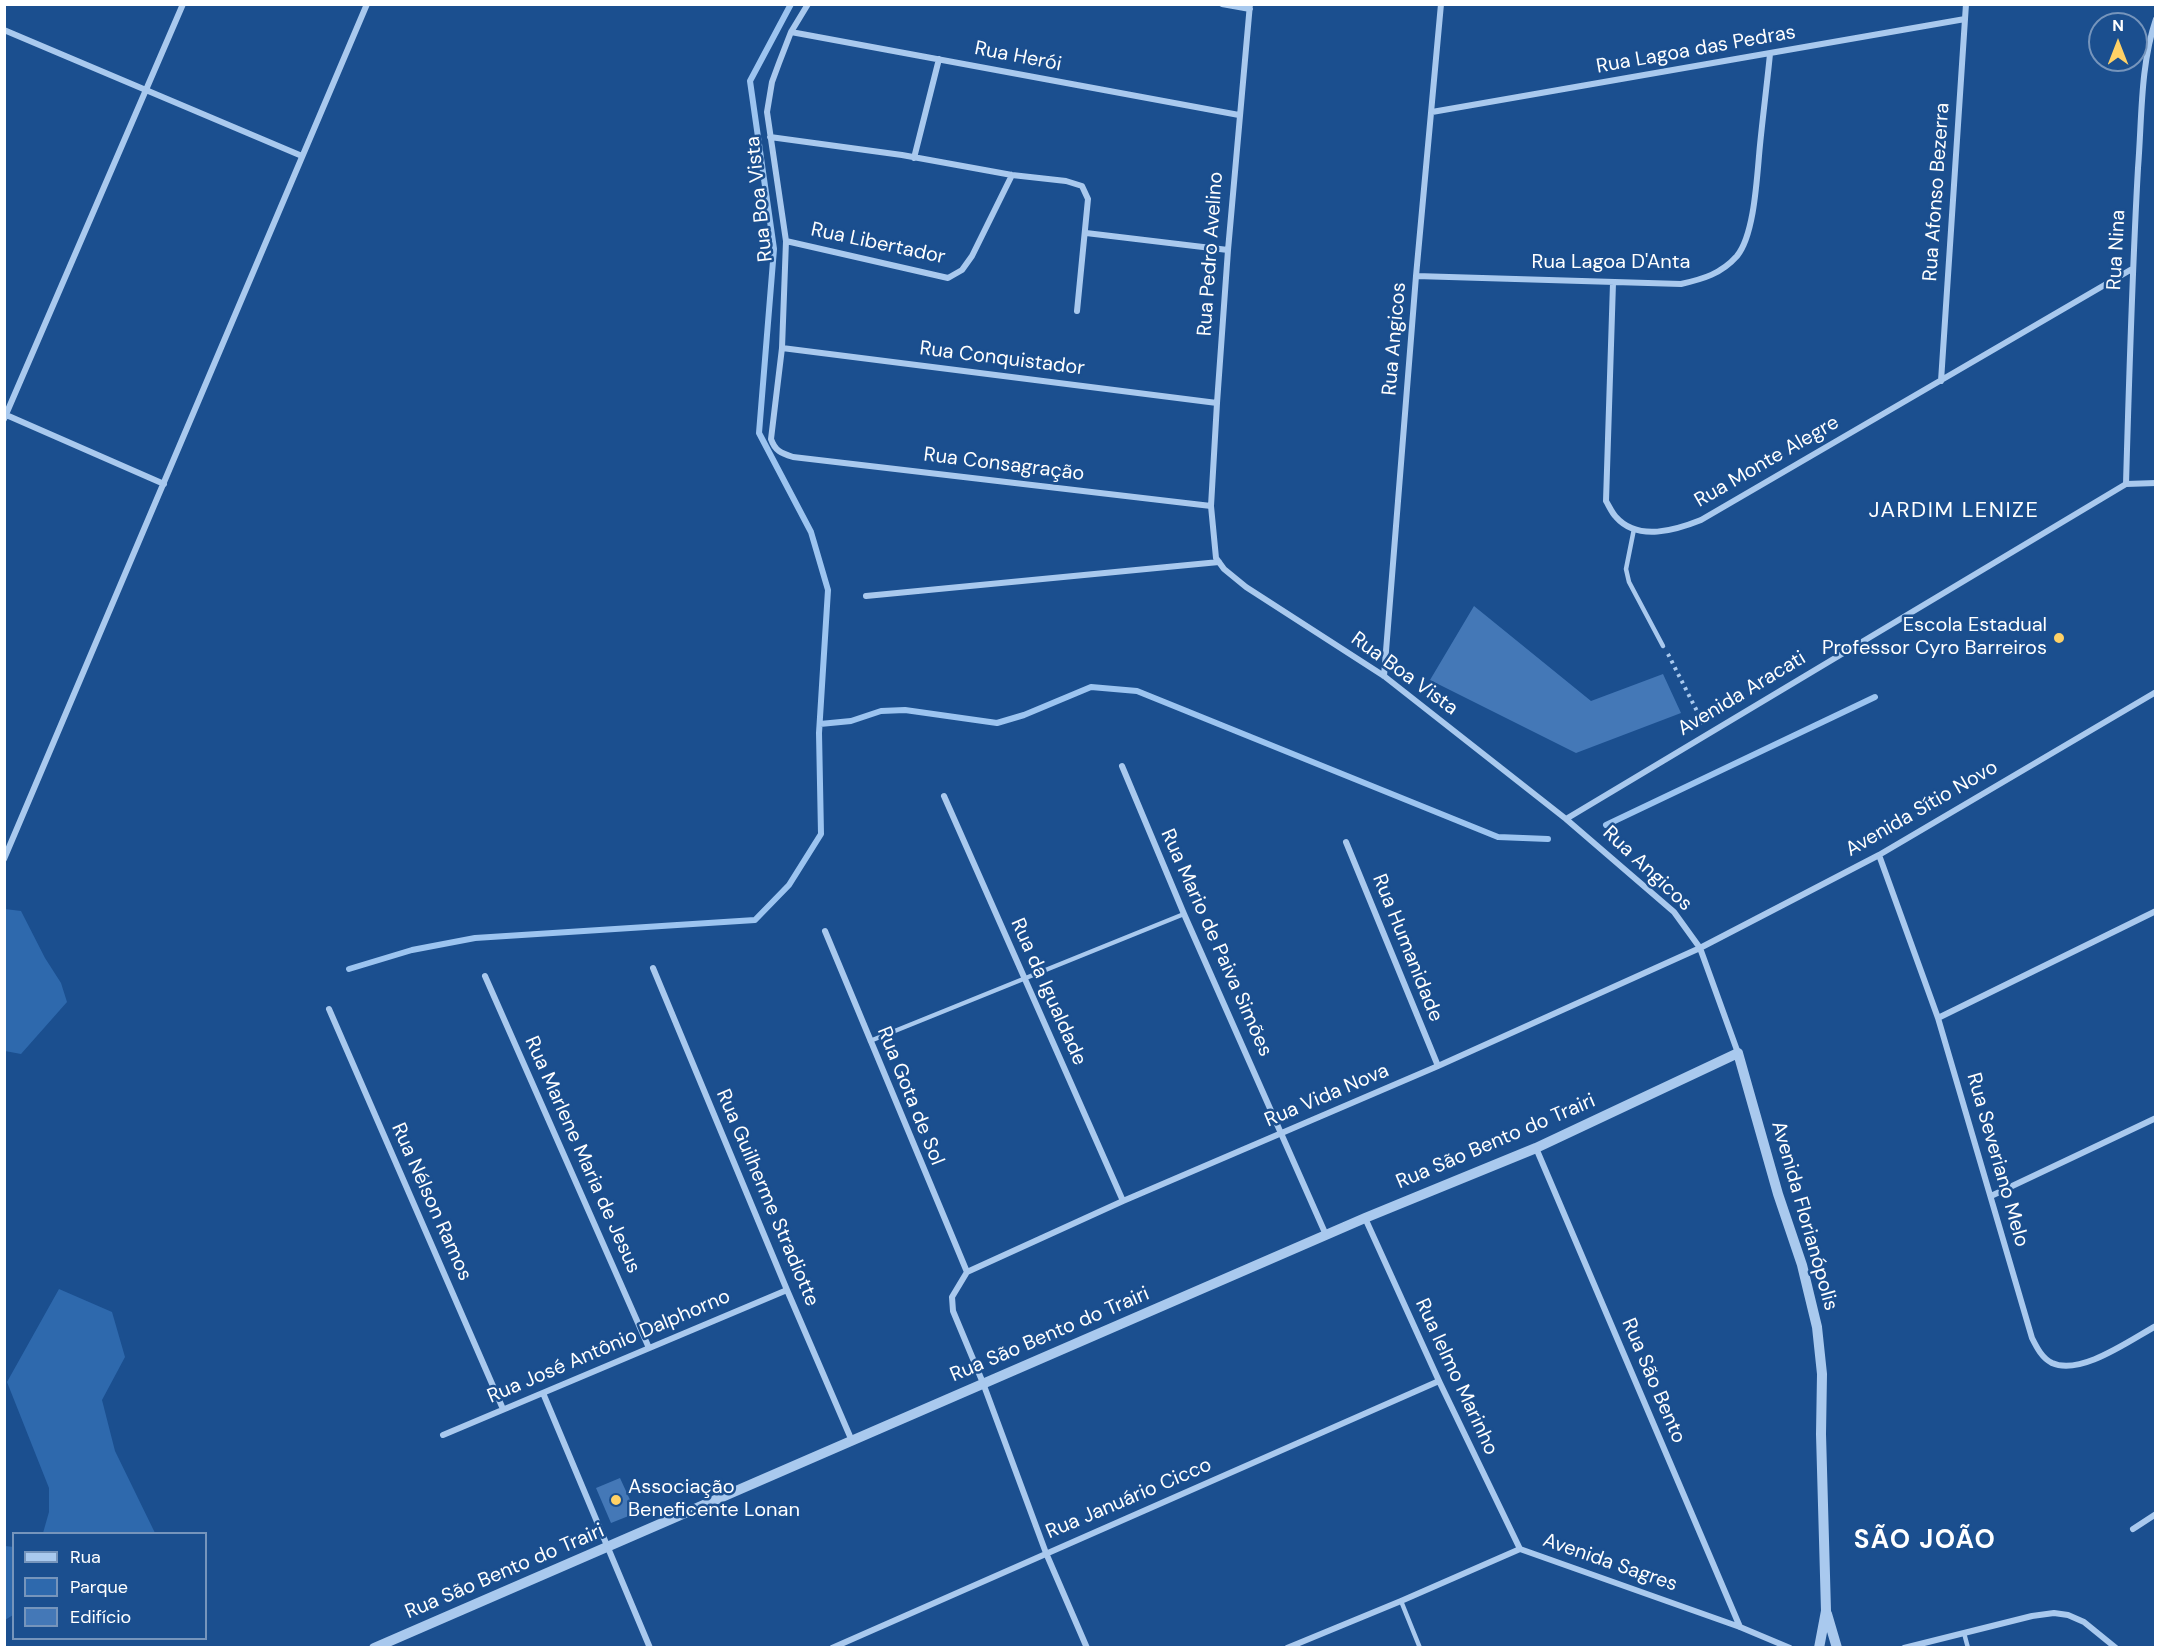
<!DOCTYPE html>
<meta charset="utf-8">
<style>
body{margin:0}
#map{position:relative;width:2160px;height:1652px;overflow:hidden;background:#1b4f8f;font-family:"DM Sans",sans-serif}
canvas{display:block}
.frame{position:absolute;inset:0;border:6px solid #fff;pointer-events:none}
.legend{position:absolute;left:12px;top:1532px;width:195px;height:108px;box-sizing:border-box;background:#1b4f8f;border:2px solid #7695bc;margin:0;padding:8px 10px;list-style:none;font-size:18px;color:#fff}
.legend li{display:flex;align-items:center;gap:12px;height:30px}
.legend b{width:30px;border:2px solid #7695bc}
.north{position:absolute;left:2088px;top:12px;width:60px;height:60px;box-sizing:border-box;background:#1b4f8f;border:2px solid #7695bc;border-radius:50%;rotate:0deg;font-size:16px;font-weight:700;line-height:24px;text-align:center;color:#fff}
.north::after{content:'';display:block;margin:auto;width:21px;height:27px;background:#ffd166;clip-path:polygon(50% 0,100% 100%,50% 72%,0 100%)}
</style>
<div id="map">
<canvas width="2160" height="1652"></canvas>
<div class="frame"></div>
<ul class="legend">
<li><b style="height:8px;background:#a9c9ee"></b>Rua</li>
<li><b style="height:16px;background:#2e69ad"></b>Parque</li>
<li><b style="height:16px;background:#4478b7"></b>Edifício</li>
</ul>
<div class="north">N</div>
</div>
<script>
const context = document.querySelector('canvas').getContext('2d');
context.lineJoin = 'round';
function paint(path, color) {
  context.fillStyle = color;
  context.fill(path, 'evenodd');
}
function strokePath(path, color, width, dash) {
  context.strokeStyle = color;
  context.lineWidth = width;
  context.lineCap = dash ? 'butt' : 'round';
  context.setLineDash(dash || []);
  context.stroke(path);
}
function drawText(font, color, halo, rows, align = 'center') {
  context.font = font + ' "DM Sans",sans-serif';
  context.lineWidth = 5;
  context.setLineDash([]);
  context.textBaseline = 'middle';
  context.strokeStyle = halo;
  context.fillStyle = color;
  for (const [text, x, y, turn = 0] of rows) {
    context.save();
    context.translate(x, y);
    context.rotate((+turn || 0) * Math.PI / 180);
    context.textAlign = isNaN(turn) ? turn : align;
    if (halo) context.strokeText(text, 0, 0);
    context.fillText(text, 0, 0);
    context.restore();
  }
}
paint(new Path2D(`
 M 5,909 L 21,911 L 45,958 L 61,983 L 67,1002 L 21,1054 L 5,1051 Z
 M 59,1289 L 112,1312 L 125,1357 L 102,1400 L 115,1451 L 155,1533 L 43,1533 L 49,1512 L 49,1488 L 7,1382 Z
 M 5,1546 L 14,1547 L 13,1615 L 5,1620 Z`), '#2e69ad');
strokePath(new Path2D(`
 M 820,724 L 851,721 L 881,711 L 905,710 L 997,723 L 1024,715 L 1091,687 L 1137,691 L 1498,837 L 1548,839
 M 1606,825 L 1875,697
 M 349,969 L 412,950 L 475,938 L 755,920 L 789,885 L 821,834 L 819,733 L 828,590 L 811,532 L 759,433 L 774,249 L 750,81 L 791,4`), '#9cc4f0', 6);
paint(new Path2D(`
 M 1474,606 L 1591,701 L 1663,674 L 1681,713 L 1576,753 L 1430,680 Z
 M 620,1478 L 636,1513 L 611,1523 L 596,1488 Z`), '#4478b7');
strokePath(new Path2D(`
 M 1668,654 L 1704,725`), '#a9c9ee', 4, [3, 4.5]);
strokePath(new Path2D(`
 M 1634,529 L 1626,569 L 1629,582 L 1663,646
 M 870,1041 L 1184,914
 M 1401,1601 L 1420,1648
 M 1964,1633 L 1968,1648`), '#a9c9ee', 4.5);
strokePath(new Path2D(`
 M 808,4 L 791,32 L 779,63 L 772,82 L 767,112 L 786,241 L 782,348 L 771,439 C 775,451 781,453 793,457 L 1211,506
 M 1222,4 L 1250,9
 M 1250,4 L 1228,250 L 1217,403 L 1211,506 L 1216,558 L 1224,569 L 1246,587 L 1384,676 L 1566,819 L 1674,912 L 1700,948 L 1738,1053
 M 4,30 L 302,156
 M 791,32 L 1239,115
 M 1432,112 L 1965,19
 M 770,137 L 902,155 L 1012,175 L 1066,181 L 1082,186 L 1088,199 L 1077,311
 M 914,158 L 939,59
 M 1086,233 L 1228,250
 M 786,241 L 948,278 L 962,270 L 972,256 L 1012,175
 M 1416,276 L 1681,284 C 1703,279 1721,274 1737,256 C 1755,234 1757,174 1760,145 C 1763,115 1767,84 1770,54
 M 1613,283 L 1606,501 C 1609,506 1612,513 1616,517 C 1638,542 1676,530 1701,520 L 2132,269
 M 782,348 L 1217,403
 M 1941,381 L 1966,4
 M 4,414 L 164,484
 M 4,419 L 183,4
 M 2126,484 C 2129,379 2132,274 2138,168 C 2142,119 2140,66 2156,19
 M 866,596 L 1219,562
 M 1384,676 L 1416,276 L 1441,4
 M 1122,766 L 1184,914 L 1326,1235
 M 944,796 L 1123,1201
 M 1566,819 L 2126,484 L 2156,483
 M 1346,842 L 1438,1066
 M 1879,855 L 1938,1018 L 2032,1338 C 2037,1348 2042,1358 2052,1363 C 2081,1376 2130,1340 2156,1326
 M 4,859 L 367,4
 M 825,931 L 967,1272
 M 653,968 L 787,1290 L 852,1441
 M 485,976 L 649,1348
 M 329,1009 L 503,1409
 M 1938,1018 L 2156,911
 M 1536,1148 L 1740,1627
 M 1991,1196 L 2156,1118
 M 1365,1218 L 1439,1381 L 1520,1549
 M 967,1272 L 1123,1201 L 1438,1066 L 1700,948 L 1879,855 L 2156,692
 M 967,1272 L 952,1297 L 953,1311 L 983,1383 L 1046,1553 L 1087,1648
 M 543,1393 L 650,1648
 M 443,1435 L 787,1290
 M 2133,1529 L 2156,1514
 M 832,1648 L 1439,1381
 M 1287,1648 L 1401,1601 L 1520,1549 L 1740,1627 L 1790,1648
 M 1904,1648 L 2032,1616 L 2054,1613 L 2068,1615 L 2084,1622 L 2116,1648`), '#a9c9ee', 6);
strokePath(new Path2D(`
 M 1827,1614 L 1837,1648
 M 374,1648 L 1365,1218 L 1536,1148 L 1738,1053 L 1778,1194 L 1802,1265 L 1817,1327 L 1822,1374 L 1821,1434 L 1826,1611 L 1819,1648`), '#a9c9ee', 10);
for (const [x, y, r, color] of [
 [2059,638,6,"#ffd166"],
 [616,1500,6,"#ffd166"]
]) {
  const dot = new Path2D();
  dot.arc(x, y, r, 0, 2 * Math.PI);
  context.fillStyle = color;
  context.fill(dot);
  strokePath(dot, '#1b4f8f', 2);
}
drawText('20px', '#fff', '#1b4f8f', [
 ["Rua Lagoa das Pedras",1696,50,-10],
 ["Rua Herói",1018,57,11],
 ["Rua Afonso Bezerra",1937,192,-86],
 ["Rua Boa Vista",760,199,-96],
 ["Rua Libertador",878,244,12],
 ["Rua Nina",2117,250,-87],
 ["Rua Pedro Avelino",1211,254,-86],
 ["Rua Lagoa D'Anta",1611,263],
 ["Rua Angicos",1395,339,-85],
 ["Rua Conquistador",1002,359,7],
 ["Rua Monte Alegre",1767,462,-30],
 ["Rua Consagração",1004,465,7],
 ["Rua Boa Vista",1404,674,36],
 ["Avenida Aracati",1742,694,-31],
 ["Avenida Sítio Novo",1922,809,-30],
 ["Rua Angicos",1647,869,43],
 ["Rua Mario de Paiva Simões",1216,943,66],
 ["Rua Humanidade",1407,948,68],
 ["Rua da Igualdade",1048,992,66],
 ["Rua Gota de Sol",910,1096,68],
 ["Rua Vida Nova",1327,1096,-23],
 ["Rua São Bento do Trairi",1496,1142,-23],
 ["Rua Marlene Maria de Jesus",582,1155,66],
 ["Rua Severiano Melo",1997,1160,74],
 ["Rua Guilherme Stradiotte",767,1198,67],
 ["Rua Nélson Ramos",431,1202,66],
 ["Avenida Florianópolis",1804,1216,74],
 ["Rua São Bento do Trairi",1050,1335,-23],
 ["Rua José Antônio Dalphorno",609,1347,-23],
 ["Rua Ielmo Marinho",1456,1377,65],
 ["Rua São Bento",1653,1381,67],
 ["Rua Januário Cicco",1129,1499,-23],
 ["Avenida Sagres",1610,1563,19],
 ["Rua São Bento do Trairi",505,1572,-23]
]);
drawText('20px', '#fff', '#1b4f8f', [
 ["Escola Estadual",2047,626],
 ["Professor Cyro Barreiros",2047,649],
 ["Associação",628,1488,"left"],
 ["Beneficente Lonan",628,1511,"left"]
], 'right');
context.letterSpacing = '1.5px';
drawText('22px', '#fff', '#1b4f8f', [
 ["JARDIM LENIZE",1954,511]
]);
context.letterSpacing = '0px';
context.letterSpacing = '1.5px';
drawText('bold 26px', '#fff', '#1b4f8f', [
 ["SÃO JOÃO",1925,1541]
]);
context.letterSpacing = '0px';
</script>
